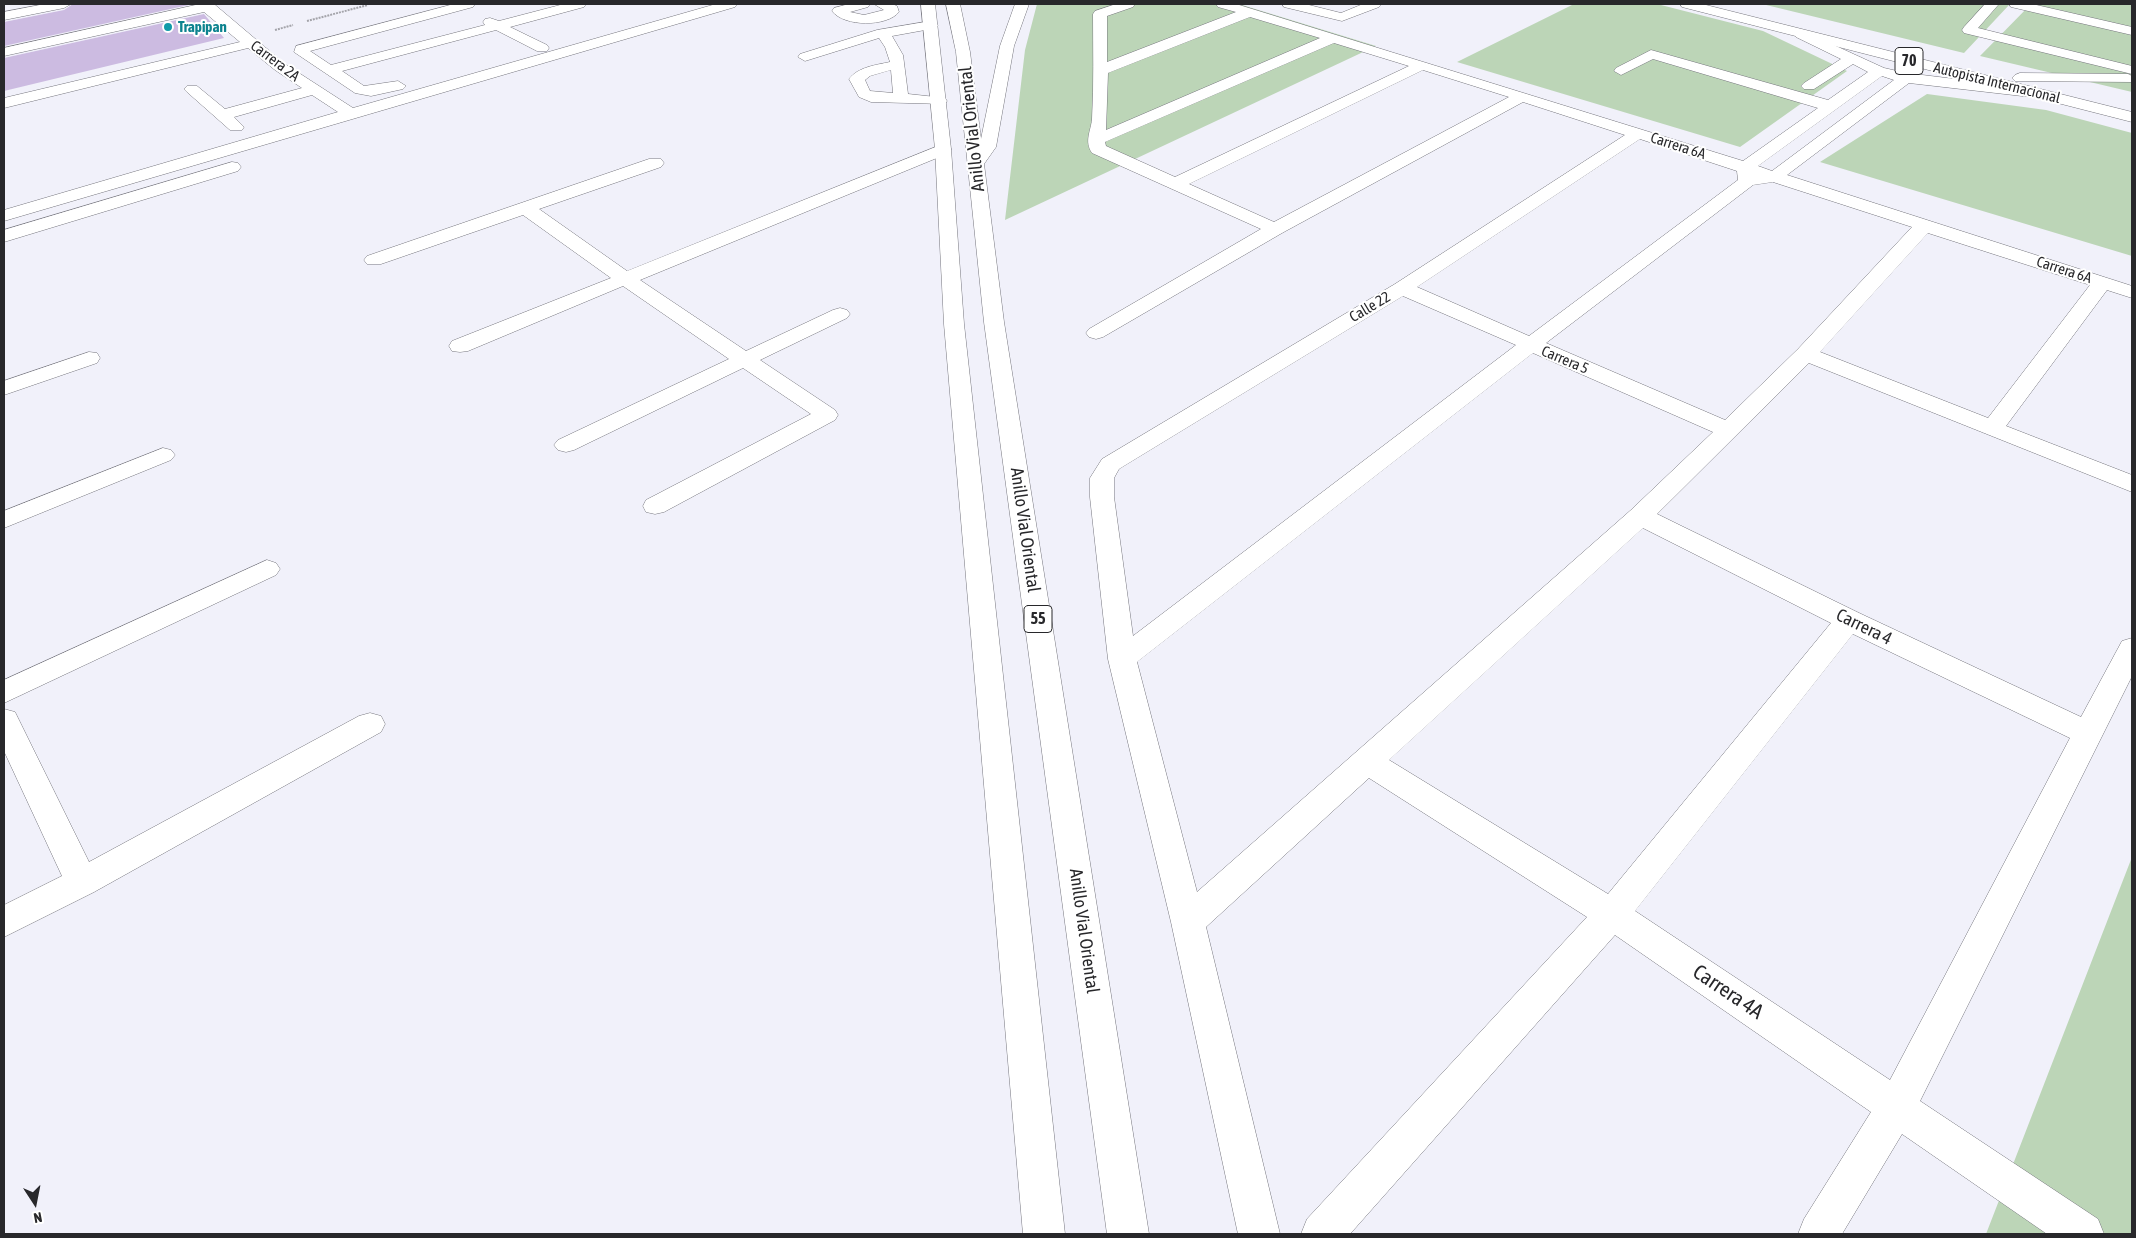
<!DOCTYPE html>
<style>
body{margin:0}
#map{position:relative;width:2136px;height:1238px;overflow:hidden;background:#f1f1fa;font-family:"Asap Condensed",sans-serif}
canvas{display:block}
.frame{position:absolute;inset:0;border:5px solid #28282b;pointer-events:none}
.north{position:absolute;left:10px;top:1178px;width:50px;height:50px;-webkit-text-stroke:4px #fff;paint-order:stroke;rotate:169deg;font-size:14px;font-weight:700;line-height:20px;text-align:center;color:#28282b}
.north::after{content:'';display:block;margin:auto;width:18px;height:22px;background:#28282b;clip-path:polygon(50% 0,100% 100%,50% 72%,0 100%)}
</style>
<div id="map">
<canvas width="2136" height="1238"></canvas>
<div class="frame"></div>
<div class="north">N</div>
</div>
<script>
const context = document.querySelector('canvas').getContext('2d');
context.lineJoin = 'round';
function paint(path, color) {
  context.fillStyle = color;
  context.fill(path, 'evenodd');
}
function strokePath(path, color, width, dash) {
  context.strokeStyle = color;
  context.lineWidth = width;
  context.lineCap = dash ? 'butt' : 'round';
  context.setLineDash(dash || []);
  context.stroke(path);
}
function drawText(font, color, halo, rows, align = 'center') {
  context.font = font + ' "Asap Condensed",sans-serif';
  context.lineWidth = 4;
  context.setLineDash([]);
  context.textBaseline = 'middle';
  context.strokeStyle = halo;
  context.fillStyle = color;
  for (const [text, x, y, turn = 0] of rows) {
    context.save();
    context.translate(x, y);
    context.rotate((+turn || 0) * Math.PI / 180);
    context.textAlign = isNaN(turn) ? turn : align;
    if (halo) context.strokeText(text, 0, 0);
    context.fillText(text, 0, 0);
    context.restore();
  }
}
paint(new Path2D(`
 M 1037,4 L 1239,4 L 1376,46 L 1005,220 L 1025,50 Z
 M 1570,4 L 1657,4 L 1763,31 L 1847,71 L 1740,147 L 1457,62 L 1572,5 Z
 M 1762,4 L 2010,4 L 1964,53 Z
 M 2031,4 L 2132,4 L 2132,92 L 1980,56 Z
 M 1927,94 L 2046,110 L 2132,133 L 2132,256 L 1820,162 Z
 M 2132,857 L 2132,1234 L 1986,1234 Z`), '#bcd5b7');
paint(new Path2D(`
 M 73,4 L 193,4 L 4,46 L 4,22 L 64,10 Z
 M 204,14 L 224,38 L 4,91 L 4,58 Z`), '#ccbbe1');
const minor = new Path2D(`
 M 45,4 L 71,4 L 64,8 L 4,20 L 4,12 Z
 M 200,4 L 214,4 L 285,64 L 353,108 L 716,4 L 737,4 L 735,7 L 4,221 L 4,210 L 338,112 L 312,95 L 234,117 L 244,127 L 242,130 L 230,130 L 187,92 L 184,89 L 187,86 L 197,86 L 225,109 L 302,88 L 275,70 L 248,48 L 4,108 L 4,98 L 240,42 L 204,12 L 4,56 L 4,48 Z
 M 454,4 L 475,4 L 473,7 L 310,51 L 331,65 L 485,25 L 483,22 L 485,19 L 490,18 L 499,21 L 564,4 L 586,4 L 584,7 L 510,27 L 547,45 L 549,48 L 547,51 L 537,51 L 496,30 L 342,71 L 364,86 L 398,81 L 406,86 L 403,89 L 371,96 L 355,93 L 294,52 L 296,46 Z
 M 849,4 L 870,4 L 868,7 L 850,12 L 864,15 L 884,10 L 874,4 L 892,4 L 897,6 L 899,12 C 887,27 844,27 832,11 L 834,8 Z
 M 1116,4 L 1135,4 L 1133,7 L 1107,16 L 1107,62 L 1236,12 L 1218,7 L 1216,4 L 1236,4 L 1743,161 L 1818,108 L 1653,59 L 1621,75 L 1614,71 L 1616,68 L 1651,50 L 1828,100 L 1868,72 L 1853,64 L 1814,89 L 1804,89 L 1801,86 L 1804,83 L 1841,59 L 1796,37 L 1794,34 L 1796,31 L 1801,30 L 1884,68 L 1906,73 L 2036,89 L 2039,92 L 2031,97 L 1909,83 L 1787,175 L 2132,286 L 2132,298 L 2107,290 L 2006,426 L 2132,475 L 2132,492 L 1809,363 L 1657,514 L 1859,613 L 2081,717 L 2122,641 L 2132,638 L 2132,676 L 1920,1101 L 2098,1219 L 2104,1234 L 2047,1234 L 1902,1134 L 1842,1234 L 1798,1234 L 1804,1219 L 1871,1112 L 1615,935 L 1350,1234 L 1301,1234 L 1307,1219 L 1587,917 L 1369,778 L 1206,927 L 1280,1234 L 1238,1234 L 1171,922 L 1108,659 L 1090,497 L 1090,478 L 1102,459 L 1395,284 L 1625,135 L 1523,102 L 1282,233 L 1103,337 L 1096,339 L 1089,337 L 1086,333 L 1089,329 L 1261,229 L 1092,153 C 1084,141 1091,131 1092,119 C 1094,84 1093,49 1093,14 L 1095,11 ZM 1250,17 L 1320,38 L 1106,130 L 1108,73 ZM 1334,43 L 1409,66 L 1175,177 L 1106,146 L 1105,142 ZM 1423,70 L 1509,97 L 1274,222 L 1189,184 ZM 1882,76 L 1894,80 L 1772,171 L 1758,166 ZM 1640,139 L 1737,171 L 1738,180 L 1529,336 L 1417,287 ZM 1773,182 L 1912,227 L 1798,349 L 1725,420 L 1546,343 L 1753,185 ZM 1928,233 L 2090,285 L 1988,418 L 1820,352 ZM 1403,296 L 1516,345 L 1133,636 L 1114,497 L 1114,478 L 1119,469 ZM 1533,353 L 1713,432 L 1631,510 L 1197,892 L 1137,662 ZM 1643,528 L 1831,623 L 1608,894 L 1389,760 ZM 1853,634 L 2070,738 L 1890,1080 L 1635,911 Z
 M 1282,4 L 1305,4 L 1341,13 L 1363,4 L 1381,4 L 1379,7 L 1342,21 L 1284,7 Z
 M 1985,4 L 1999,4 L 1978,28 L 2132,66 L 2132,74 L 1964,33 L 1962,30 L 1964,27 Z
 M 2009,4 L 2032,4 L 2132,27 L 2132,35 L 2011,7 Z
 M 931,21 L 938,25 L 936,28 L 892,36 L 903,55 L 908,94 L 945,98 L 947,101 L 945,104 L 871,102 L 859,97 L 849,79 C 858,67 876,65 890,62 L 885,47 L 879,38 L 805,61 L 798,57 L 800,54 L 877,30 ZM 891,70 L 893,93 L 870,91 L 865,80 L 870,76 Z
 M 2020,73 L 2128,74 L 2132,76 L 2132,82 L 2015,81 L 2012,78 L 2015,75 Z
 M 943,144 L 949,145 L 951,149 L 949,153 L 640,280 L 746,351 L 833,310 L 840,308 L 847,310 L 850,314 L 847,318 L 760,360 L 835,410 L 838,415 L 835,420 L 664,512 L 655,514 L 646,512 L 643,506 L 646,500 L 811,414 L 743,368 L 574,450 L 566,452 L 558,450 L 554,445 L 558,440 L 729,359 L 623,286 L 468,351 L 460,352 L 452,351 L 449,346 L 452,341 L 611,278 L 523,215 L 381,264 L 367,264 L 364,260 L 367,256 L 649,159 L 661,159 L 664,163 L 661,167 L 539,209 L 627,271 Z
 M 232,162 L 238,163 L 241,167 L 238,171 L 4,242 L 4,230 Z
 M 89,352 L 97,353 L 100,358 L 97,363 L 4,395 L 4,381 Z
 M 163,448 L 171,450 L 175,455 L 171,460 L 4,528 L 4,511 Z
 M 267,560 L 276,563 L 280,569 L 276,575 L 4,703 L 4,680 Z
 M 4,709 L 15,712 L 89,862 L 359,716 L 370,713 L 381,716 L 385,724 L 381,732 L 94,892 L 4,937 L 4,905 L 62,876 L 4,751 Z`);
const major = new Path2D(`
 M 1680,4 L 1702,4 L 2132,112 L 2132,122 L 1682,7 Z`);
const highway = new Path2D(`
 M 921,4 L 935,4 L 951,149 L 964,324 L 1065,1234 L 1023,1234 L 944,324 L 935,149 Z
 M 946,4 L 960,4 L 970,52 L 981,139 L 1000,46 L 1015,4 L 1029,4 L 1014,46 L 996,147 L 984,164 L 1004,322 L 1149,1234 L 1107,1234 L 984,322 L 956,52 Z`);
strokePath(minor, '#76767e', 1);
strokePath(major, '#76767e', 1);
strokePath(highway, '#76767e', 1);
strokePath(new Path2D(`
 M 307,21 L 368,5
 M 275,30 L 293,25`), '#a4a4aa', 2, [2, 1]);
paint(minor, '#fff');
paint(major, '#fff');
paint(highway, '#fff');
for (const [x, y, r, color] of [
 [168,27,5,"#0f9aa8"]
]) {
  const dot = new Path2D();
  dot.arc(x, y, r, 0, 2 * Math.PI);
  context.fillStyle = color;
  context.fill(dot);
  strokePath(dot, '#fff', 2);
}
drawText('bold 15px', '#0d838f', '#fff', [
 ["Trapipan",178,27]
], 'left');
drawText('15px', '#28282b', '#fff', [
 ["Carrera 2A",275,61,37],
 ["Autopista Internacional",1997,83,14],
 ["Carrera 6A",1678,146,18],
 ["Carrera 6A",2064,270,18],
 ["Calle 22",1370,307,-31],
 ["Carrera 5",1565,360,23]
]);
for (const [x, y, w] of [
 [1909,61,28],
 [1038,619,28]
]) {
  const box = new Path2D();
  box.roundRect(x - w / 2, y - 13.5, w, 27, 4);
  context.fillStyle = '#fff';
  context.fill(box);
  strokePath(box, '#28282b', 1);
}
drawText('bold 16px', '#28282b', null, [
 ["70",1909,61],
 ["55",1038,619]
]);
drawText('18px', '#28282b', '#fff', [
 ["Anillo Vial Oriental",972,129,-96],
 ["Anillo Vial Oriental",1025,530,82],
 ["Carrera 4",1864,627,26],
 ["Anillo Vial Oriental",1084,931,82]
]);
drawText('21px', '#28282b', '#fff', [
 ["Carrera 4A",1728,992,34]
]);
</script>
